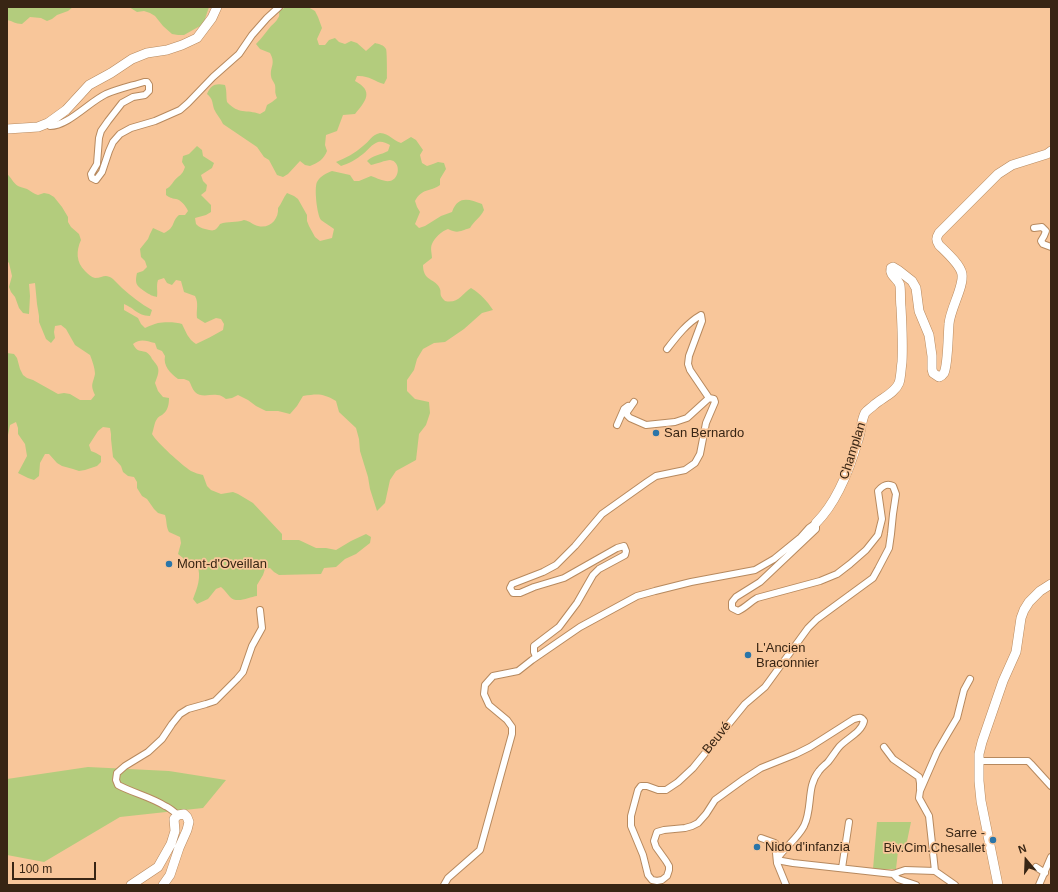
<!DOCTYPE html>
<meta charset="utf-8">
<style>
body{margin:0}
#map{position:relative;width:1058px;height:892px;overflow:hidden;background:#f8c69a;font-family:Helvetica,sans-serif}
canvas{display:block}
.frame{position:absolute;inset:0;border:8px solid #382514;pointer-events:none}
.north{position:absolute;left:1006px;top:840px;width:40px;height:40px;-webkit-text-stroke:3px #f8c69a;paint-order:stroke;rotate:341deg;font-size:11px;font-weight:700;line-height:16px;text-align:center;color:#382514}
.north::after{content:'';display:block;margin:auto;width:14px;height:18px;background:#382514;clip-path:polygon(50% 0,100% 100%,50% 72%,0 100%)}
.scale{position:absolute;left:12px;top:862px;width:84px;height:18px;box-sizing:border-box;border:2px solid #382514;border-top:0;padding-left:5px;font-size:12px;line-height:14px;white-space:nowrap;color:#382514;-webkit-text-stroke:3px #f8c69a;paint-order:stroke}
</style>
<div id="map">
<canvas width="1058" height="892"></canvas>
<div class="frame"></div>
<div class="north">N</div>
<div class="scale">100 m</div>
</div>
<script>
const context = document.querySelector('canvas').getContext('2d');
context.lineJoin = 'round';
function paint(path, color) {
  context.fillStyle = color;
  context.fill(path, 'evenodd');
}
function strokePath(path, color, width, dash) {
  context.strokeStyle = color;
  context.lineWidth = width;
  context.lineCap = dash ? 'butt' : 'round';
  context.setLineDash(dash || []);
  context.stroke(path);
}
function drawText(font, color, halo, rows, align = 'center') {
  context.font = font + ' Helvetica,sans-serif';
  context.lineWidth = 3.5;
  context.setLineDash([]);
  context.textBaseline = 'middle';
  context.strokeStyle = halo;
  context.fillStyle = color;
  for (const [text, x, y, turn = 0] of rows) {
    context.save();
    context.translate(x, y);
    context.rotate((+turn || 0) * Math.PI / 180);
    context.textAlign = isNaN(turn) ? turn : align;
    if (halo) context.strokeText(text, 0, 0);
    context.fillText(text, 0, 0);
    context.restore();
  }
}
paint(new Path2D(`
 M 7,7 L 73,7 L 68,11 L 57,15 L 52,19 L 47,21 L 41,18 L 30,17 L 22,24 C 15,24 13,21 7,20 Z
 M 129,7 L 209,7 L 204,22 L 200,26 L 184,35 L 178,35 L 172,34 L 163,26 L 155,16 L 150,13 L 144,11 L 137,12 Z
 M 286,7 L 308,7 L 315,11 L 318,17 L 322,28 L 317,39 L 319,45 L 325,45 L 329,40 L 335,38 L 339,42 L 345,44 L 351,41 L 357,43 L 366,51 L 375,43 C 379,44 384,45 386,49 C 387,50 387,75 387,78 C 386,80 385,82 384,84 C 374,81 368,75 357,76 L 355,81 C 374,91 366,101 355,114 L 343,115 L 337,131 L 326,135 L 325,145 L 327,151 C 324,159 318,163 310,166 L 305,165 L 300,161 L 288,174 L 283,177 L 277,175 L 269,160 L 264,157 L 257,147 L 223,124 C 221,119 216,114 214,109 C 212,102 213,99 207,94 C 211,85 215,83 225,85 C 227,91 226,96 227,102 C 239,115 246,109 260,114 L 265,111 L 267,105 L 272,102 L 277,98 C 274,91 276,91 275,85 C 274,82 271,79 271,76 C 270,66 276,64 270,53 L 260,49 L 256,44 C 262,38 266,32 271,26 C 274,23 277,21 278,18 C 280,16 279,14 279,11 Z
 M 380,133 C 390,134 392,140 401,143 L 411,137 L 416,140 L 423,150 L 420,155 L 422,163 L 427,166 L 433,164 L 438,162 L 444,163 L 446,169 L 440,179 L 440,185 C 430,192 422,188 415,201 L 417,207 L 420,212 L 415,224 L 419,228 L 425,226 L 441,216 L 452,212 C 458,195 469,199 482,204 L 484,210 C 481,217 474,221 470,228 C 460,231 458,234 448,229 C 442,231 434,238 432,244 C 430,248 432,254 432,258 L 423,265 C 423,282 436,278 440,289 C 441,291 440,294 441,296 C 442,298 444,300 445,301 C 458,304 462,294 471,288 C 481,294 487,301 493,310 L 482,313 L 464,329 L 445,342 L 434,343 L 423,349 L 417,359 L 414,370 L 407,380 L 407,391 L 415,399 L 429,402 L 430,413 L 426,425 L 419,434 L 416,460 L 396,471 L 390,480 L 385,503 L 377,511 L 370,489 L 368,477 L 360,451 L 359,439 L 356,428 L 339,412 L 336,401 C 322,393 318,394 303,396 L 297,406 L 290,414 L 278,411 L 266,411 L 256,406 L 248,400 L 238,395 L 232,398 L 226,399 C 223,397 221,395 217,395 C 210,394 201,398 195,392 C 192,389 191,384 189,381 L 184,379 L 178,379 C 170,373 163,366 165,356 L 162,351 L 157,349 L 155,343 C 146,341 141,338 133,344 C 137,352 139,350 146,352 C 149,354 151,356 152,359 C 154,361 155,363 156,364 C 161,370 157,377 155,383 L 158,391 L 163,397 L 169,398 C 169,404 168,411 162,415 C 159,417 159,416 157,419 C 154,423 154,429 152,434 C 157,443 182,465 191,471 C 195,473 199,474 203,475 L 207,486 L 211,490 L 221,494 L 233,492 L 238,494 L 253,503 L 282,534 L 282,540 L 299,540 L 316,548 L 326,548 L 336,550 L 351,541 L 366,534 L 371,537 L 370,543 L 356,554 L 345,559 L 336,567 L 324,568 L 321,574 L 279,575 L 274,572 L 270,568 L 265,569 L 263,575 L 257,585 L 257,596 C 249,597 237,604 230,597 C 227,594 225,590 221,587 L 216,589 L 208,599 L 197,604 L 193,599 C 197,589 202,576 197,565 L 185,564 L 183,558 L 178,554 L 181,543 L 180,537 L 169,532 C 166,527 167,521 165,515 L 158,513 L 154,509 L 147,499 L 142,496 L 137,488 L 137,482 L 134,477 L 128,476 L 123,472 L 121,466 L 113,457 L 111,439 L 111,434 L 110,428 L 103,427 L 98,431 L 89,445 L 91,451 L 96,453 L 101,456 L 101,462 L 97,466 L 85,470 L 79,471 L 73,469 L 62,466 L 57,463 L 49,454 L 45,454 L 40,463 L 39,476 L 34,480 L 28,478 L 18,473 L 27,456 L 25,444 L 18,434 L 18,428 L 16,422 L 10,425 L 7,440 L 7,353 L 14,354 L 17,358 L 20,369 L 23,375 L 27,378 L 33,380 L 58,394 L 64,393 L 70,394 L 80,400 L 91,400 L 95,395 C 90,384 93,384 95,374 C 95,368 92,360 90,355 L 75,345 L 66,329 L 61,325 L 55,326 L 54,332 L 55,338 L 51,343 L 46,339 L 39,322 L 39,316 L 37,304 L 35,283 L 29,284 L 30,296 L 29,314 L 23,313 L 19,308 L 15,297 L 11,292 L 9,287 L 12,276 L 9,263 L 7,261 L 7,174 C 11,177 13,183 18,186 C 20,187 24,188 27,189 C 31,191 34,194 38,195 L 44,193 L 49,194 L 54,197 L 62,207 L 68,217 L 68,222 L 71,227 L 79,234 L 81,240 C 76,251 76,262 85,271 C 88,274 91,277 95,278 C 103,278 105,273 113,279 C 116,282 119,285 122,288 C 131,296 141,304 152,310 L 150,316 C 136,315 136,309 124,304 L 124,310 L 138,318 L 141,324 L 145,328 C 149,326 154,324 158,323 C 164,322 177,322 182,324 C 186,332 188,339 196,344 C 205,340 214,335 223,330 L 224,324 L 221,319 L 216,318 L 205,323 L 197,318 C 196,310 199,303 195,296 L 184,292 L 181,281 L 176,280 L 172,285 L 167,283 L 164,278 L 158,280 C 156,286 158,291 157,297 C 152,296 151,295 147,293 C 138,286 134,286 137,273 L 143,271 L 147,267 L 145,261 L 141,257 L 140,249 L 148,239 L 150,234 L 153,228 L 164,233 C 176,227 171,222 179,215 L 185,215 L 188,211 C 186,206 181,200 176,199 C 171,198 170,198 166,195 L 166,189 C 170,187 171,185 174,181 C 179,175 182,176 185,167 L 182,162 L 183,156 L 189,154 L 197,146 L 202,150 L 203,156 L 214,163 L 212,168 L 201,175 L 203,181 L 207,185 L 206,191 L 201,195 L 211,205 L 211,212 L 206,215 L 195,218 L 196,224 C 199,227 201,228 205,229 C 213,231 215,232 220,224 C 228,221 236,223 244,220 C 250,221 253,225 258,226 C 270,229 279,219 278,208 C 282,203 283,198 287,193 L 294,196 L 298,199 L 307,215 L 307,221 L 309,226 L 315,237 L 320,241 L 332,238 L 334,229 C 330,226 325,223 321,220 C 317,215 314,188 317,182 C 320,176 327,173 332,171 L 350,175 L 354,181 L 359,181 L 371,176 C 377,178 384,182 390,181 C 400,179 401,161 390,160 C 386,160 376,164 371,165 L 367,161 C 373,155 381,155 388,151 L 390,145 C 386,143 382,141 378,142 C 372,144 368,150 363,154 C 357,159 348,164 341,166 L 336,162 C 346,158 355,153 363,146 C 370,141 371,135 380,133 Z
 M 88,767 L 169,771 L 226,780 L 203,808 L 120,817 L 44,862 L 7,855 L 7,779 Z
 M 877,822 L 911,822 L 905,851 L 898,851 L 896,869 L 873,869 Z`), '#b3cc7d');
const street = new Path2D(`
 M 48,123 L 50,126 C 68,126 89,102 106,94 C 118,89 131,86 144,82 L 147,82 L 149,85 L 149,91 L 145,95 L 133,97 L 122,103 L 108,121 L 101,131 L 99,138 L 97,164 L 91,174 L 92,178 L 96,180 L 102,172 L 109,151 L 113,142 L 120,134 L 131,128 L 155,121 L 180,110 L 188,103 L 213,77 L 239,54 L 252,35 L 267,18 L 279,7
 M 1034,228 L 1042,227 L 1046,231 L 1044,236 L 1041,241 L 1043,244 L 1051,247
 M 634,402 L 627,412 L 627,415 L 630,418 L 646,425 L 675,422 L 687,418 L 709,398
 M 617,425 L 624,409 L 628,406
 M 816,523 L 816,529 L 760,582 L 736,597 L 732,602 L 732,608 L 738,611 C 745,608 750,602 757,598 L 820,581 L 837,574 L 850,564 L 866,550 L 878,535 L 882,519 L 878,491 C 883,485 887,483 893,486 L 896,494 L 893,514 L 891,534 L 889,548 L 878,569 L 873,578 L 817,619 L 808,628 L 765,687 L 745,704 L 693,768 L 678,782 L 666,790 L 658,790 L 647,786 L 641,786 L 638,790 L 631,816 L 631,826 L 643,855 L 648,875 L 652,880 L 657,881 L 662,880 L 667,876 L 669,870 L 669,866 L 666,861 L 656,847 L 654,841 L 657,832 L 664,830 L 685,828 L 692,826 L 698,823 L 706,814 L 715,800 L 744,779 L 761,768 L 796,754 L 810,747 L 854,719 C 859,718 861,716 864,721 C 861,733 847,738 839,747 C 835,752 832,757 828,762 C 825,765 822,767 819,771 C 806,787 813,808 804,826 C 797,839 785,847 777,859 L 782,861 L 793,863 L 893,874 L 905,870 L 935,871 L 955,885
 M 536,657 L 534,652 L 534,646 L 559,627 L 577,603 L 593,575 L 599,569 L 625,555 L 626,551 L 624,546 L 617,548 L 564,578 L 534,587 L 520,593 L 513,593 L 510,588 L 512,584 L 543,572 L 556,565 L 575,546 L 602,514 L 647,482 L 656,476 L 685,470 L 695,463 L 700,454 L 706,423 L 715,402 L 714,399 L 709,398 L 690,370 L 688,364 L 689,356 L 702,321 L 701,315 C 687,323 677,336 667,349
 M 884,747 L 893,759 L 919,777 L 920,783 L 920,789
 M 978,760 L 984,761 L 1028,761 L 1031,764 L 1051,786
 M 178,815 C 174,812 170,808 165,806 C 151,797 133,793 118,785 L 116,780 L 117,773 L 125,766 L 148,752 L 162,739 L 172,724 L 180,714 L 188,709 L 206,704 L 215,701 L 237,679 L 243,672 L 252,646 L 262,628 L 260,610
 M 761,838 L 775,843 L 777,863 L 786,885
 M 1036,867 L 1045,873
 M 842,868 L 849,822
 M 935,871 L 929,816 L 919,798 L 920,791 L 937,752 L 948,733 L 957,718 L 964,690 L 970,679
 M 893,874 L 898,879 L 916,885
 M 444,885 L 448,878 L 480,850 L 512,734 L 512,727 L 507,720 L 489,705 L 484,694 L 485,685 L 493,676 L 518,671 L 532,660 L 580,627 L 637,596 L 655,591 L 691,582 L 755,570 L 774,559 L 801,537 L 809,528 L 816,523
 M 1039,885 L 1051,857`);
const secondary = new Path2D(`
 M 7,129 L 38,127 L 48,123 L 66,110 L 89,85 L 111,73 L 132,59 L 147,53 L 167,50 L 182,45 L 197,38 L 212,18 L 217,7
 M 816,523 C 837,502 850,468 858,440 C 861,432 861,421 865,413 C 867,410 871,408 874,405 C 882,398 895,393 899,383 C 901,377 901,368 902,362 C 903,343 902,326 901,307 C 900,301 901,293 900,286 C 899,279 889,276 891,268 L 893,267 L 898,270 L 912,281 L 916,288 L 919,311 L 929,335 L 932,356 L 932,369 L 933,373 L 939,377 C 941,376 942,376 944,373 C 948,365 948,335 949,324 C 950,309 964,287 962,274 C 960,264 946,252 939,245 C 936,240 936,238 939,233 L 998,174 L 1012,165 L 1047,154 L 1051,151
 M 131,885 L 158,867 L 171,844 L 175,831 L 174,819 L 178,815 L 184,814 L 187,817 L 189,822 L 187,830 L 179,848 L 170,875 L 163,885
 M 998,885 L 981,801 L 979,781 L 979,754 L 982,742 L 1003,681 L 1016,652 L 1021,618 L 1024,610 L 1029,602 L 1040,591 L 1051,584`);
strokePath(street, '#b7895e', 8);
strokePath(secondary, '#b7895e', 10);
strokePath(street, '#fff', 6);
strokePath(secondary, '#fff', 9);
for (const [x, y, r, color] of [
 [656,433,4,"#2b75a8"],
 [169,564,4,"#2b75a8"],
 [748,655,4,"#2b75a8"],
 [993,840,4,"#2b75a8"],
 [757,847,4,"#2b75a8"]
]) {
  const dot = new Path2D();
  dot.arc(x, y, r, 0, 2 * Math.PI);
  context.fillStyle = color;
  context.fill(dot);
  strokePath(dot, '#f8c69a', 1.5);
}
drawText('13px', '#382514', '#f8c69a', [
 ["San Bernardo",664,433],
 ["Mont-d'Oveillan",177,564],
 ["L'Ancien",756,648],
 ["Braconnier",756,663],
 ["Sarre -",985,833,"right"],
 ["Biv.Cim.Chesallet",985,848,"right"],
 ["Nido d'infanzia",765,847]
], 'left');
drawText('13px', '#382514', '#f8c69a', [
 ["Champlan",853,451,-72],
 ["Beuvé",717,738,-51]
]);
</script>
